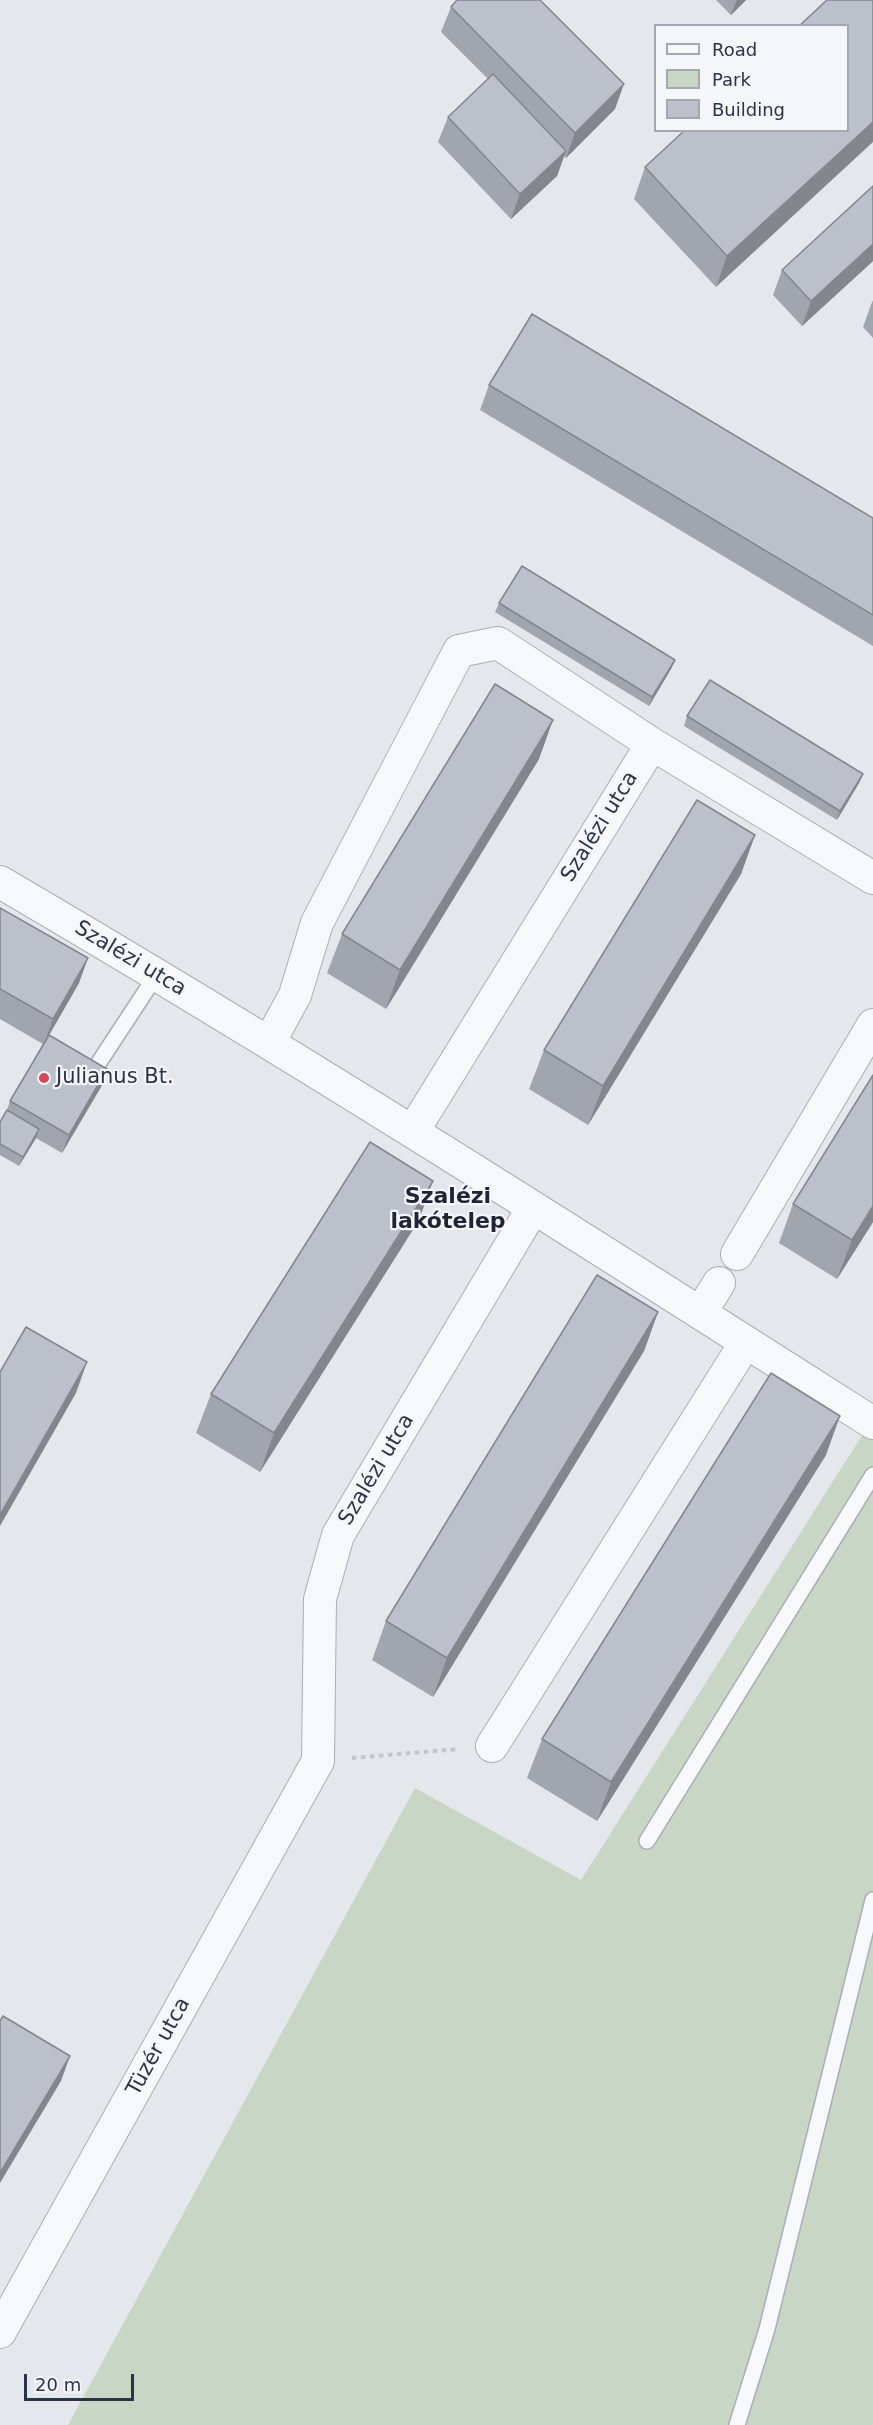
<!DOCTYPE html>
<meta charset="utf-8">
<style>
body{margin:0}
#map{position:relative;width:873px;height:2425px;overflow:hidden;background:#e4e7ec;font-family:"DejaVu Sans",sans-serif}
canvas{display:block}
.legend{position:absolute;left:654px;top:24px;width:195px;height:108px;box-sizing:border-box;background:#f4f6f9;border:2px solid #a4a8b1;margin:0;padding:8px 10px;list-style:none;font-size:18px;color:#2b3445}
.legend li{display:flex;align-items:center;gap:12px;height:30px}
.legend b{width:30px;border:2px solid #a4a8b1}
.scale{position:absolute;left:24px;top:2374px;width:110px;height:27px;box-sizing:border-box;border:3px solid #2b3445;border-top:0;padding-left:8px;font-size:18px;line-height:21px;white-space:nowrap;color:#2b3445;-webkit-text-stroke:4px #f4f6f9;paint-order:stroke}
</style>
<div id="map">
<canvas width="873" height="2425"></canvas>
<ul class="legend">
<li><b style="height:8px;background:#f7f8fa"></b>Road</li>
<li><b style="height:16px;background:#c9d6c5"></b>Park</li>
<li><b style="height:16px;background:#bbc0ca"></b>Building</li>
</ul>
<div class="scale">20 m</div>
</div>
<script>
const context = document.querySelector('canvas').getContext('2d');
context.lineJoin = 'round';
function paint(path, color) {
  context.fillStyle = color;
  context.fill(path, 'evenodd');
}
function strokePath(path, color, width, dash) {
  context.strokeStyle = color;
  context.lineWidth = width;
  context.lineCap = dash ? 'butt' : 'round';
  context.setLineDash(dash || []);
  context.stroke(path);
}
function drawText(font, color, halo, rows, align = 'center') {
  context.font = font + ' "DejaVu Sans",sans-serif';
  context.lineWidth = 4.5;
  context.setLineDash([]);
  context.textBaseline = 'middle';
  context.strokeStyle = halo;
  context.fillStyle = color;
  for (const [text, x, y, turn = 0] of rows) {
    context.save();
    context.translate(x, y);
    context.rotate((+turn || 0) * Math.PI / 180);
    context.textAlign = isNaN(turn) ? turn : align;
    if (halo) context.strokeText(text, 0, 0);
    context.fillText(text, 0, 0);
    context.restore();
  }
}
paint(new Path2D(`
 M 873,1418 L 873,2425 L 68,2425 L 415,1788 L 581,1880 Z`), '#c9d6c5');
const lane = new Path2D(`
 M 96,1067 L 157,974
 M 647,1841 L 873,1475
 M 737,2425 L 767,2329 L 873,1900`);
const street = new Path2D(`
 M 0,882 C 296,1055 584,1239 873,1423
 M 269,1043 L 295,995 L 317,923 L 459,651 L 498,643 L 652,744
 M 413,1131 L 652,744 L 873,878
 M 737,1254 L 873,1025
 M 701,1312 L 719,1283
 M 492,1746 L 746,1342
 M 0,2332 L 318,1761 L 320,1599 L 338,1535 L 533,1208`);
strokePath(lane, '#a9aeb7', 18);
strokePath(street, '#a9aeb7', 34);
strokePath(new Path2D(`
 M 352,1758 L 459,1749`), '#c2c5cb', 4, [4.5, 4.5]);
strokePath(lane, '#f7f8fa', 15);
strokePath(street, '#f7f8fa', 32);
paint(new Path2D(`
 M 716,0 L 746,0 L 731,15 Z
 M 827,0 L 716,287 L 634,199 L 645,167 Z
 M 451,7 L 615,109 L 566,158 L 564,156 L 557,176 L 511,219 L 438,142 L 448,117 L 488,79 L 441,32 Z
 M 873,186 L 873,261 L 802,326 L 773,295 L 782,270 Z
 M 873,301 L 873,338 L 863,327 L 872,302 Z
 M 489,385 L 873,518 L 873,646 L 480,410 Z
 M 499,603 L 675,660 L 671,669 L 649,706 L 495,612 Z
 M 687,716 L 863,774 L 859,783 L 837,820 L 684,726 Z
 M 539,759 L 386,1009 L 327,973 L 342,934 Z
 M 755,835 L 741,874 L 588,1125 L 529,1089 L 544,1050 Z
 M 0,908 L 79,983 L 49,1035 L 107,1069 L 101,1087 L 62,1153 L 36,1138 L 19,1166 L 0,1155 L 0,1122 L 7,1110 L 10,1101 L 43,1044 L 0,1019 Z
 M 793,1204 L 873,1222 L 837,1279 L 779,1243 Z
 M 419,1220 L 260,1472 L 196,1433 L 211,1394 Z
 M 658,1312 L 644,1351 L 433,1697 L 372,1660 L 386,1621 Z
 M 826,1455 L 597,1821 L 527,1778 L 542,1739 Z`), '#a1a5ae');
paint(new Path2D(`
 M 737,0 L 746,0 L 731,15 Z
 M 624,84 L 615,109 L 566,158 L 575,133 Z
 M 873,122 L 873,142 L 716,287 L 727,256 Z
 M 566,151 L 557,176 L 511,219 L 520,194 Z
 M 873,244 L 873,261 L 802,326 L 811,301 Z
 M 675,660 L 671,669 L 649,706 L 652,697 Z
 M 553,720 L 539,759 L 386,1009 L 400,970 Z
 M 863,774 L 859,783 L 837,820 L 840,811 Z
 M 755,835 L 741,874 L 588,1125 L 603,1086 Z
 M 88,958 L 79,983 L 44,1044 L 53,1019 Z
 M 107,1069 L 101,1087 L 62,1153 L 69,1135 Z
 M 39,1129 L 36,1138 L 19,1166 L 23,1157 Z
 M 433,1181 L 419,1220 L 260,1472 L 274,1433 Z
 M 873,1206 L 873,1222 L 837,1279 L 852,1240 Z
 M 658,1312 L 644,1351 L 433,1697 L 447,1658 Z
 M 87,1362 L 76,1393 L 0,1526 L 0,1515 Z
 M 840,1416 L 826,1455 L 597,1821 L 611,1782 Z
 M 70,2056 L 61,2081 L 0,2183 L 0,2173 Z`), '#83868d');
const building = new Path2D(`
 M 457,0 L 540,0 L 624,84 L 575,133 L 451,7 Z
 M 827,0 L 873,0 L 873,122 L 727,256 L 645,167 L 685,130 L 848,130 L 848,26 L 799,26 Z
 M 493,74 L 566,151 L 520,194 L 448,117 Z
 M 873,186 L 873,244 L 811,301 L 782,270 Z
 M 532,314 L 873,518 L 873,615 L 489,385 Z
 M 522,566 L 675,660 L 652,697 L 499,603 Z
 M 710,680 L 863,774 L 840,811 L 687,716 Z
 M 495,684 L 553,720 L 400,970 L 342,934 Z
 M 697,800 L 755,835 L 603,1086 L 544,1050 Z
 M 0,908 L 88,958 L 53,1019 L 0,989 Z
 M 49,1035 L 107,1069 L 69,1135 L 10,1101 Z
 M 873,1075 L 873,1206 L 852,1240 L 793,1204 Z
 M 7,1110 L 39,1129 L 23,1157 L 0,1144 L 0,1122 Z
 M 370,1142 L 433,1181 L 274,1433 L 211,1394 Z
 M 597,1275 L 658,1312 L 447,1658 L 386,1621 Z
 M 26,1327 L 87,1362 L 0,1515 L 0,1372 Z
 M 771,1373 L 840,1416 L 611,1782 L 542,1739 Z
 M 3,2016 L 70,2056 L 0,2173 L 0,2021 Z`);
paint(building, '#bbc0ca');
strokePath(building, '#83868d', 1.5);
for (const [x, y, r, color] of [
 [44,1078,6,"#d1495b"]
]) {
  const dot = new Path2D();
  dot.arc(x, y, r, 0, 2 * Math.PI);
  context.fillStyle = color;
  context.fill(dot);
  strokePath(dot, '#f4f6f9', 2);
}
drawText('21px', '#2b3445', '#f4f6f9', [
 ["Szalézi utca",600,827,-58],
 ["Szalézi utca",130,959,31],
 ["Szalézi utca",377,1470,-59],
 ["Tüzér utca",159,2047,-61]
]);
drawText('21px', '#2b3445', '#f4f6f9', [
 ["Julianus Bt.",56,1078]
], 'left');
drawText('bold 22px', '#1d2536', '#f4f6f9', [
 ["Szalézi",448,1197],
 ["lakótelep",448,1222]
]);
</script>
